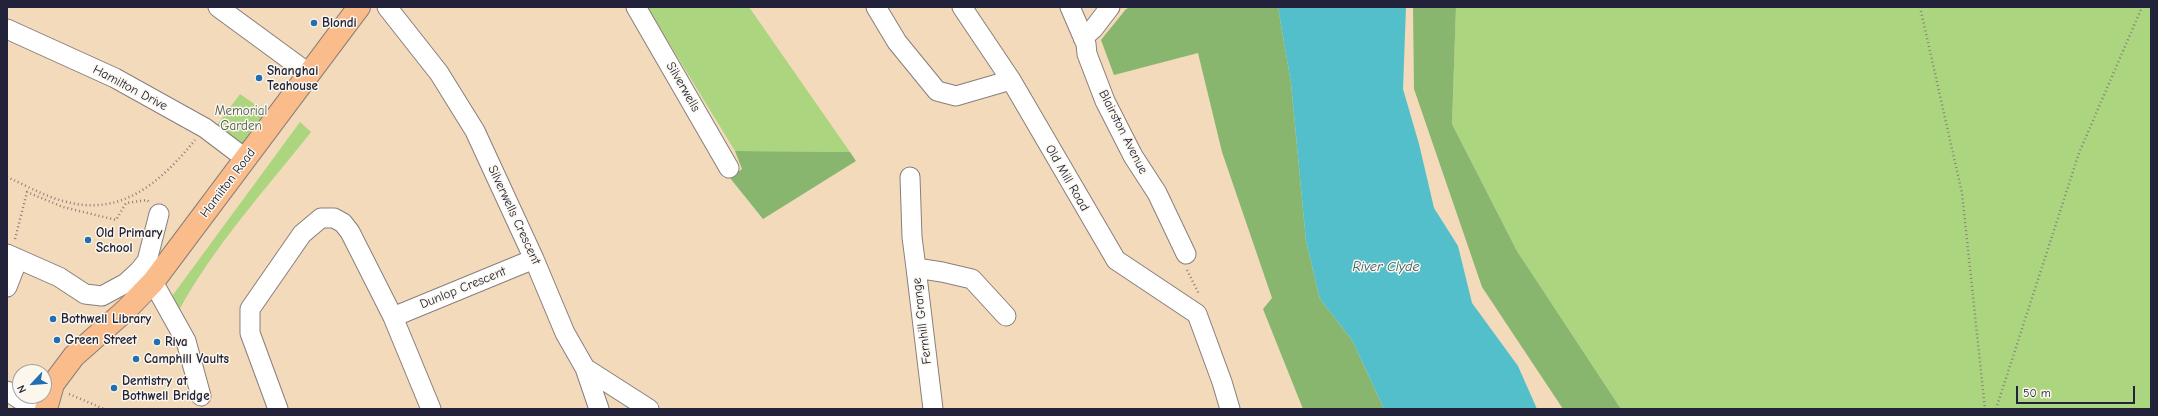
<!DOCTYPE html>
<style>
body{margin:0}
#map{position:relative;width:2158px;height:416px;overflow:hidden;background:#f2dabb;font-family:"Comic Neue",sans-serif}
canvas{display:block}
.frame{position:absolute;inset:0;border:8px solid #22223b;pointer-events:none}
.north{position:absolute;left:12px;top:364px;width:40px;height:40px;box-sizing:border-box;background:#fbf7ec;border:1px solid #a4a2a5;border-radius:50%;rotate:244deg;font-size:11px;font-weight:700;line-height:16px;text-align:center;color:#22223b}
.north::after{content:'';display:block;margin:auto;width:14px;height:18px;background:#1f6fb2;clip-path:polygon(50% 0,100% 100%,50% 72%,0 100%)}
.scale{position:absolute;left:2016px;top:386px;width:119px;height:18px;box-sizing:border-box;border:2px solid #22223b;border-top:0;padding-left:5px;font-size:12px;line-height:14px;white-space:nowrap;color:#22223b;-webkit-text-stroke:3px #fbf7ec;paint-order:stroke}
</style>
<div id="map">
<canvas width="2158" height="416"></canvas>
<div class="frame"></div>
<div class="north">N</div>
<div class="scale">50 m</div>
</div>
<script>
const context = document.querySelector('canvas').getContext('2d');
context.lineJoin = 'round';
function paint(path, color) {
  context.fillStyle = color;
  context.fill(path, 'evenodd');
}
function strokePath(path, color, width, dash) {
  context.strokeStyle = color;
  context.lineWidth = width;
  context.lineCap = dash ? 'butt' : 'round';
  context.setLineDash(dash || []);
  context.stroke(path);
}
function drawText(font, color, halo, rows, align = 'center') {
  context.font = font + ' "Comic Neue",sans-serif';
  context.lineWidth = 3;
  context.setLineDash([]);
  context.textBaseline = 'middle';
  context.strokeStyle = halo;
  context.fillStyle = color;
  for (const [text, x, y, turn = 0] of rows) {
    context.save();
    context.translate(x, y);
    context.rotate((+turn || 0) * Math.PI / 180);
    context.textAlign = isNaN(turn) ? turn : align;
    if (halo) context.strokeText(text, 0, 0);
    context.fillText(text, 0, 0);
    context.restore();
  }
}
paint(new Path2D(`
 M 647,7 L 749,7 L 850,152 L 735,151 Z
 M 1456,7 L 2151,7 L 2151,409 L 1621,409 L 1517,251 L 1452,124 Z
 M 240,94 L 266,112 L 243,144 L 217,125 Z
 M 300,122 L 311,132 C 266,189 213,247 178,312 L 167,303 Z`), '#acd580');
paint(new Path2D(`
 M 1131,7 L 1278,7 L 1291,83 L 1306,241 L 1320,299 L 1352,340 L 1384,409 L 1303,409 L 1263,309 L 1272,298 L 1222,152 L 1198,53 L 1114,75 L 1101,40 L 1126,9 Z
 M 1413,7 L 1456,7 L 1452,124 L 1517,251 L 1621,409 L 1563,409 L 1482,287 L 1414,89 Z
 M 735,151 L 850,152 L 856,161 L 763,219 L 730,178 L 742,169 Z`), '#89b66e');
paint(new Path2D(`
 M 1278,7 L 1406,7 L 1403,89 L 1419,144 L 1434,208 L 1458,246 L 1472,303 L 1518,366 L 1537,409 L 1384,409 L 1352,340 L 1320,299 L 1306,241 L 1291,83 Z`), '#52bfca');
const minor = new Path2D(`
 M 218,7 L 308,73
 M 387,7 L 439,73 L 475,131 L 534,259 L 565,333 L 585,368 L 649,409
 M 636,7 L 729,168
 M 876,7 L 897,42 L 937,91 L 956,96 L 1011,80 L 1116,260 L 1197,314 L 1222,382 L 1230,409
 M 962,7 L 1011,80
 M 1070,7 L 1086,44 L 1087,54 L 1105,101 L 1133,156 L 1157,193 L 1186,254
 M 7,29 L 115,78 L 205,128 L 246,159
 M 1083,38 L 1094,28 L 1110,7
 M 910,177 L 912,237 L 916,268
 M 7,254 L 59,277 L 85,294 L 102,296 L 126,283 L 139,271 L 147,261 L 159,214
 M 153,282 L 186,341 L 201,396
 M 7,287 L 18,259
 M 393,317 L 534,259
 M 585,368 L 599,409
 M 7,391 L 35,409
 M 278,409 L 250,333 L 250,309 L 302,234 L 321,218 L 334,218 L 343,223 L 350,232 L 393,317 L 431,409
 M 933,409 L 916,268 L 942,272 L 972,279 L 1006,316`);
const major = new Path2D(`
 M 46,409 L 53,384 L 74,356 L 126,310 L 153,282 L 359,7`);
strokePath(minor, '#8a7e7b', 21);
strokePath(major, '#8a7e7b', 24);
strokePath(new Path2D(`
 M 1920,7 L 1962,193 L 1985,409
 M 7,177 C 25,185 44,196 63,201 C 121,218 161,182 195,140
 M 15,239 L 27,192 L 63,207 L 116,220 L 126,203 L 147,200 L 149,202
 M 1187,270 L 1199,294
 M 69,394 L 104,409
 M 1996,409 L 2079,153 L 2142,7`), '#8a7e7b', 2.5, [1, 3]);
strokePath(minor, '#fff', 19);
strokePath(major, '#fabc8b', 22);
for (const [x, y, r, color] of [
 [314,23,4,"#1f6fb2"],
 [259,78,4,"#1f6fb2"],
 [88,240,4,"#1f6fb2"],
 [53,319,4,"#1f6fb2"],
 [57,340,4,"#1f6fb2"],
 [157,342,4,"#1f6fb2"],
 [136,359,4,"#1f6fb2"],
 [114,388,4,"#1f6fb2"]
]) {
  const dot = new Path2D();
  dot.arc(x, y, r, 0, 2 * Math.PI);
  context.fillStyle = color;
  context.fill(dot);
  strokePath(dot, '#fbf7ec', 1.5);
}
drawText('bold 13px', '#22223b', '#fbf7ec', [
 ["Blondi",322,23],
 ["Shanghai",267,71],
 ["Teahouse",267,86],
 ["Old Primary",96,233],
 ["School",96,248],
 ["Bothwell Library",61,319],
 ["Green Street",65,340],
 ["Riva",165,342],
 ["Camphill Vaults",144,359],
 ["Dentistry at",122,381],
 ["Bothwell Bridge",122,396]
], 'left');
drawText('13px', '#22223b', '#fbf7ec', [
 ["Silverwells",683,87,60],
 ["Hamilton Drive",130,88,28],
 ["Blairston Avenue",1123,132,63],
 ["Old Mill Road",1067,178,60],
 ["Hamilton Road",228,183,-53],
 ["Silverwells Crescent",514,215,65],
 ["Dunlop Crescent",463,288,-22],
 ["Fernhill Grange",922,321,-97]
]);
drawText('13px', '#4b5850', '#fbf7ec', [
 ["Memorial",241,111],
 ["Garden",241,126]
]);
drawText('italic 14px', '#33596d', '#fbf7ec', [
 ["River Clyde",1386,267]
]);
</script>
